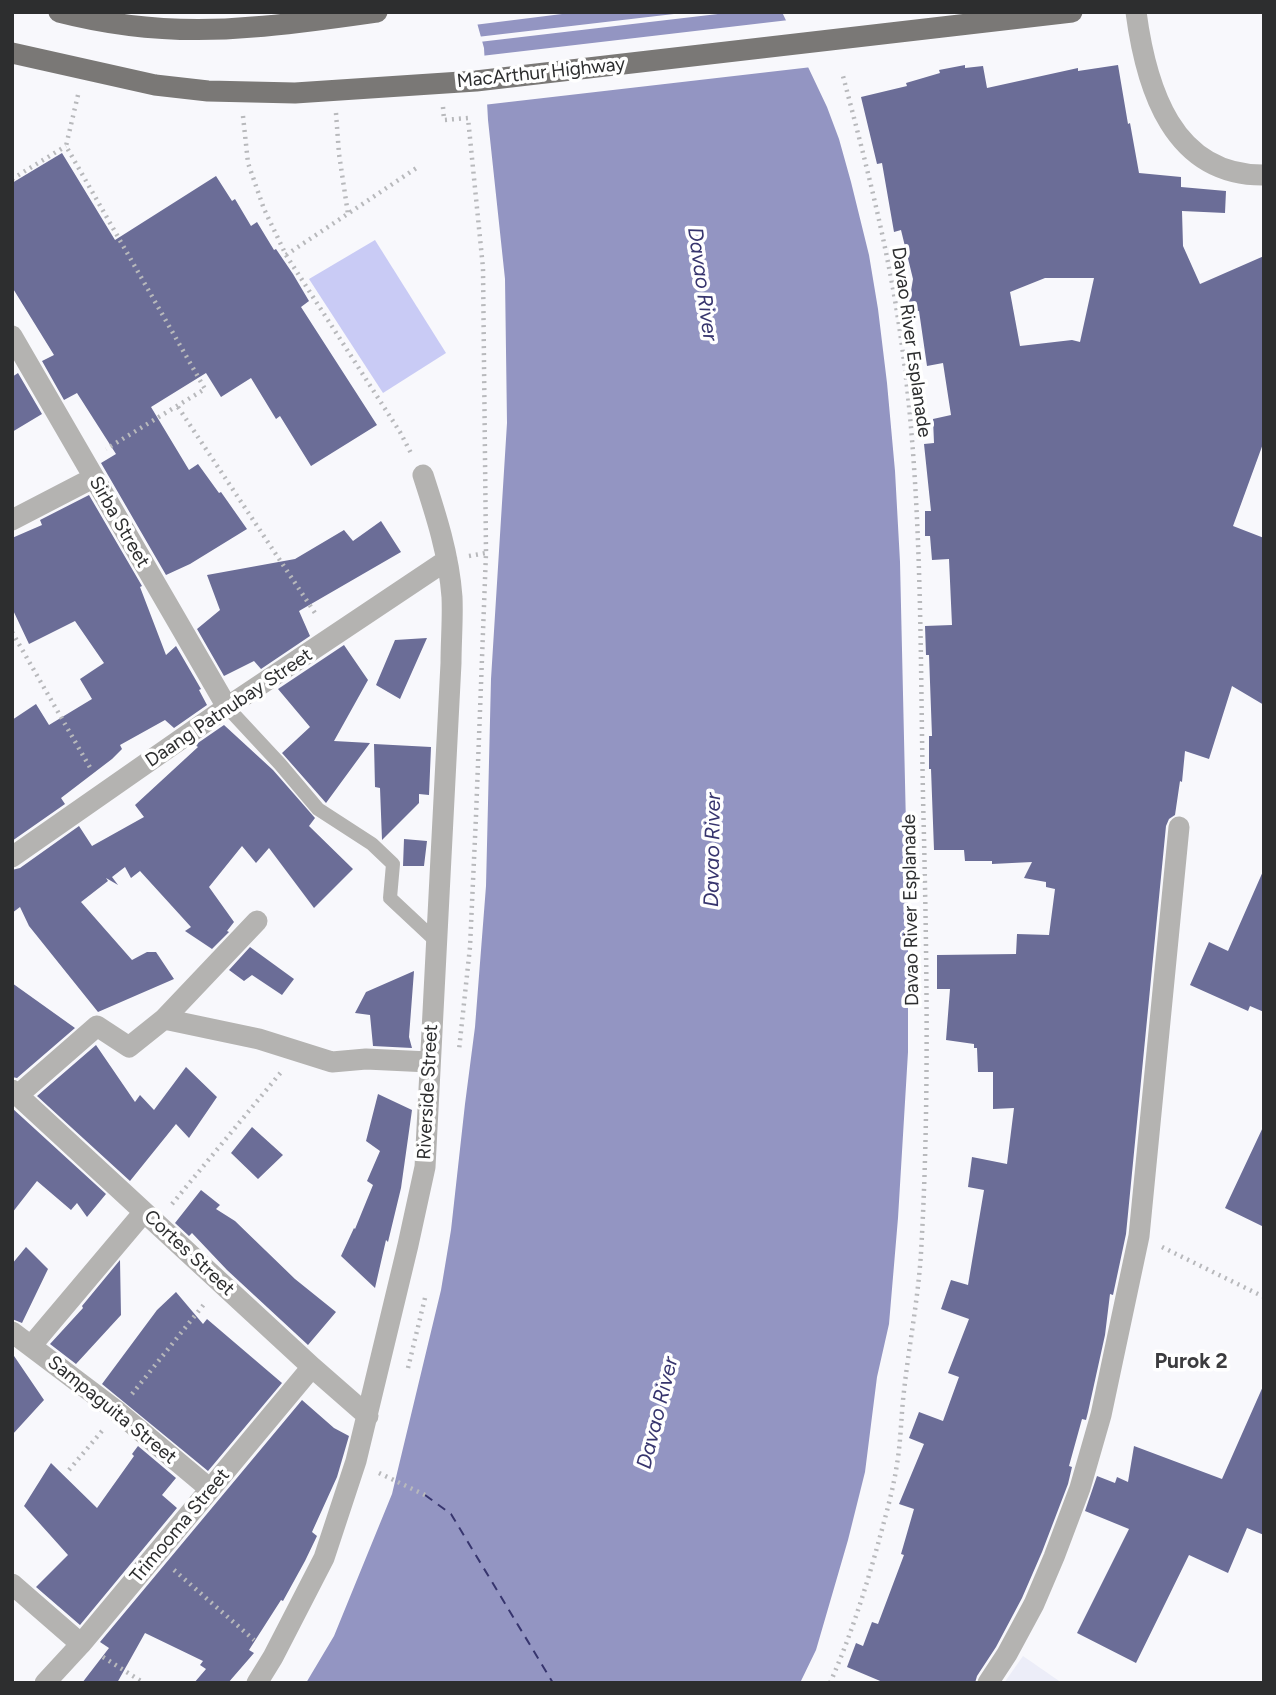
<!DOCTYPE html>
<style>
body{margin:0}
#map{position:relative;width:1276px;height:1695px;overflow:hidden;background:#f8f8fc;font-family:Figtree,sans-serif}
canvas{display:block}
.frame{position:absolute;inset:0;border:14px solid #2d2e2f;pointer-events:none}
</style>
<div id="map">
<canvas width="1276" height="1695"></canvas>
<div class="frame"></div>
</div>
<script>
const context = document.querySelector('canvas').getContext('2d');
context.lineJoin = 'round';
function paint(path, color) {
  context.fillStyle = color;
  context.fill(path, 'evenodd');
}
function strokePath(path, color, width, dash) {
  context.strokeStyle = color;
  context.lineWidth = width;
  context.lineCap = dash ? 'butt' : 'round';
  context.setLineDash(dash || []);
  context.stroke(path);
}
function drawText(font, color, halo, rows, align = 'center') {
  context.font = font + ' Figtree,sans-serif';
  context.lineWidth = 7;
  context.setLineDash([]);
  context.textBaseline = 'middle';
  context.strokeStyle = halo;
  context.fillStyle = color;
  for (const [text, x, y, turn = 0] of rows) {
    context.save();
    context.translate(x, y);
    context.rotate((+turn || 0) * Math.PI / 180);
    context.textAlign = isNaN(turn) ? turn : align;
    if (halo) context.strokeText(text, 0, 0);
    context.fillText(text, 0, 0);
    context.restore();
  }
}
paint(new Path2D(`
 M 1023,1656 L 1062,1683 L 1004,1683 Z`), '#ecedf8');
paint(new Path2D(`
 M 375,240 L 446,353 L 383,393 L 309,279 Z`), '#c9cbf5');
paint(new Path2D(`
 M 474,12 L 782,12 L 827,107 L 839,139 L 851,182 L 869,255 L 878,309 L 887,383 L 895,471 L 900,562 L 908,914 L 908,1052 L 898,1218 L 889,1324 L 877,1377 L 865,1472 L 848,1540 L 816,1650 L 800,1683 L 306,1683 L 334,1636 L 392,1494 L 441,1290 L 451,1230 L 465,1104 L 475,1027 L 486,886 L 491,679 L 507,423 L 505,279 L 488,120 L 484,48 Z`), '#9395c2');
paint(new Path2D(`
 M 470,12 L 578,12 L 474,25 Z
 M 691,12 L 735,12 L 479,42 L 477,37 Z
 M 789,20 L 812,67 L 483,105 L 481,56 Z`), '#f8f8fc');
strokePath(new Path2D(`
 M 425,1495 L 451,1514 L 553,1683`), '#37356e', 2, [9, 7]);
paint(new Path2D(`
 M 965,65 L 965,68 L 983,66 L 987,88 L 1078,68 L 1078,71 L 1118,65 L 1128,124 L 1130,123 L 1139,173 L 1181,177 L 1181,187 L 1226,191 L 1225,213 L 1182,211 L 1183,246 L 1200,284 L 1264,256 L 1264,441 L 1233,526 L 1264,538 L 1264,705 L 1232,686 L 1209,759 L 1185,751 L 1182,782 L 1180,781 L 1175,815 L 1169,819 L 1166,826 L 1126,1234 L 1113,1295 L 1110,1294 L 1105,1335 L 1088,1412 L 1086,1420 L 1082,1419 L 1069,1466 L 1072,1467 L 1068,1484 L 1042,1552 L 1022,1598 L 996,1647 L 977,1676 L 975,1683 L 885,1683 L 847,1667 L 856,1643 L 863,1646 L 872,1622 L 878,1624 L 904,1555 L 901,1554 L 914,1509 L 899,1504 L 924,1444 L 909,1438 L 919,1412 L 943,1421 L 959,1377 L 948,1373 L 969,1319 L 941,1309 L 951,1280 L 968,1285 L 984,1190 L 968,1187 L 972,1157 L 1007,1164 L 1014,1108 L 993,1109 L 993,1072 L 978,1072 L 977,1048 L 974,1048 L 974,1044 L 946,1040 L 950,989 L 937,989 L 937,955 L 1016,954 L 1017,934 L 1049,935 L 1055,889 L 1046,887 L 1046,882 L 1024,878 L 1032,862 L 992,864 L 992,861 L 965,861 L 964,850 L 934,850 L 931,769 L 929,769 L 929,736 L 932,736 L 929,655 L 926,655 L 925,626 L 952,625 L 949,559 L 932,560 L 930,536 L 925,536 L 925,511 L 931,511 L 924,444 L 934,443 L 933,419 L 951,415 L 943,363 L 927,366 L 919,311 L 908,309 L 913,279 L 901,230 L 894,232 L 882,163 L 877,164 L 861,97 L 907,86 L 906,83 L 940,73 L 939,70 ZM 1045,278 L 1094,278 L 1080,342 L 1072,340 L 1020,346 L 1010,292 Z
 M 62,153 L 115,240 L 216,176 L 232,201 L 235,199 L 251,226 L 257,222 L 274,250 L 276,249 L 293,274 L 309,301 L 301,307 L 377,425 L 311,466 L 280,416 L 276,419 L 251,378 L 221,397 L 206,373 L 151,407 L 189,470 L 198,464 L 219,493 L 221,492 L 247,529 L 190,564 L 166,575 L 101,463 L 116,454 L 77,393 L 64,400 L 42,361 L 54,355 L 12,287 L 12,183 Z
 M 18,373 L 42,414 L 12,432 L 12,377 Z
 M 89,495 L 142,586 L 140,587 L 166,655 L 176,646 L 201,689 L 199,690 L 207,705 L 174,728 L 165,720 L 120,745 L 122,749 L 112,759 L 61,798 L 65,804 L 12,841 L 12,720 L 36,704 L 49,725 L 92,699 L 80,679 L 104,663 L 75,621 L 29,644 L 12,608 L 12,538 L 42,525 L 40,520 Z
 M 381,521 L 401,552 L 299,611 L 310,636 L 261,669 L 254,661 L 224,676 L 197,629 L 220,610 L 207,575 L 295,559 L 344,530 L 353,541 Z
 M 427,638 L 400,699 L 376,685 L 395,640 Z
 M 344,645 L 368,680 L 334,741 L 370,743 L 326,803 L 282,753 L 310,727 L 278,689 Z
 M 224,725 L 273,770 L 315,818 L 309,826 L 353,869 L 314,908 L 269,848 L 256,863 L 242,846 L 209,887 L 234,922 L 227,931 L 229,932 L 212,949 L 185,931 L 191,927 L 140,871 L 131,878 L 125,867 L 112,877 L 118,885 L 106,878 L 108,881 L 81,902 L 132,960 L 147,952 L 156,952 L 174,979 L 98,1012 L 29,926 L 20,907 L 12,913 L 12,870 L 20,868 L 79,826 L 92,846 L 144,817 L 135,805 L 198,747 L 195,745 Z
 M 374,744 L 431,747 L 429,795 L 419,794 L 419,803 L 382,840 L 380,788 L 375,787 Z
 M 404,839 L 427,841 L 424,866 L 403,866 Z
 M 1264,869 L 1264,1012 L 1250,1006 L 1248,1011 L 1190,985 L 1209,942 L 1228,951 Z
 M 250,947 L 294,979 L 282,995 L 252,975 L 244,981 L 229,970 Z
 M 414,971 L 409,1037 L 412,1048 L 373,1046 L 370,1015 L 355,1013 L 366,992 Z
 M 12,983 L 75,1028 L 17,1078 L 12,1077 Z
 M 96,1045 L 135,1102 L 140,1095 L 154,1110 L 186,1067 L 217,1097 L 189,1138 L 176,1124 L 130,1181 L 37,1096 Z
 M 378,1094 L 412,1110 L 401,1188 L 388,1242 L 386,1240 L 375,1288 L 341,1256 L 354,1228 L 355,1229 L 373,1185 L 367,1181 L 380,1151 L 366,1141 Z
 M 12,1108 L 106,1194 L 87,1217 L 77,1203 L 71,1210 L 37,1181 L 12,1213 Z
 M 1264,1125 L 1264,1227 L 1225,1208 Z
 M 252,1127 L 283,1155 L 258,1179 L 231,1153 Z
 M 201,1190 L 220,1205 L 216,1209 L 235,1221 L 295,1279 L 336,1312 L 308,1345 L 227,1270 L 192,1233 L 189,1236 L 175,1223 Z
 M 26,1247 L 48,1269 L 22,1323 L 12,1319 L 12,1264 Z
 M 120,1260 L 121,1315 L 76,1364 L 50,1344 L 83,1308 L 82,1306 Z
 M 176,1292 L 203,1324 L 207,1319 L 282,1383 L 208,1471 L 102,1384 L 157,1310 Z
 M 12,1353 L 44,1400 L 12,1435 Z
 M 1264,1384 L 1264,1535 L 1247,1528 L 1228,1573 L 1189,1555 L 1136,1663 L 1077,1633 L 1129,1529 L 1085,1511 L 1097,1476 L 1115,1483 L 1117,1477 L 1128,1482 L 1134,1446 L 1222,1479 Z
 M 302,1400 L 334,1428 L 349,1436 L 337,1477 L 312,1532 L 317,1536 L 305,1561 L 283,1601 L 281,1600 L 249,1650 L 254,1653 L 228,1683 L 194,1683 L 206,1669 L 200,1665 L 203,1661 L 145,1633 L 117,1683 L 82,1683 L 109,1648 L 100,1642 Z
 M 138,1446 L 176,1478 L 162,1495 L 177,1508 L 80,1625 L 36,1587 L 68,1555 L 24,1506 L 51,1463 L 97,1508 L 134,1456 L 132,1454 Z`), '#6b6d97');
strokePath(new Path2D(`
 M 78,95 L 66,146 L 205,389 L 106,449
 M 443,107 L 444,120 L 468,118 L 483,268 L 486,553 L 476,816 L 470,947 L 459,1050
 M 336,113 L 339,154 L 348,214
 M 243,116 L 248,163 L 264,209 L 286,255 L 400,432 L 412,455
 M 12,179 L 66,146
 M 286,255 L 418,167
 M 178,407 L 317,616
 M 469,556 L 486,553
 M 12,632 L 92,771
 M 172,1204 L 282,1071
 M 1162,1247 L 1264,1297
 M 408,1368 L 425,1298
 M 132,1394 L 205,1303
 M 69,1470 L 102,1431
 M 379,1473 L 425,1495
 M 174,1570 L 254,1640
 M 103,1657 L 144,1683
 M 830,1683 C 850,1638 865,1591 878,1544 C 885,1518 893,1491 897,1464 C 901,1440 901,1416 904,1391 C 909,1345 918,1300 921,1253 C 929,1115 927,975 924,837 C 919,660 925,482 896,306 C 883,228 863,152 843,76`), '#b8b9bc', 4.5, [2, 5]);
strokePath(new Path2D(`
 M 227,707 L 280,764 L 318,809 L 372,844 L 393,864 L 390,898 L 436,941`), '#b4b3b1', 14);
strokePath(new Path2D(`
 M 1136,12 C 1146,87 1172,176 1264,175
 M 12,336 L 227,707
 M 12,520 L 93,478
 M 12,857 L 227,707 L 447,560
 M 164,1019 L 257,921
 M 12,1090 L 312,1367 L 368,1416
 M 18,1095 L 97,1026 L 129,1047 L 164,1019 L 259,1039 L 332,1062 L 366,1059 L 429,1062
 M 12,1332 L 118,1412 L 210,1489
 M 31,1346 L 144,1212
 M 12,1584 L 81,1644
 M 45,1683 L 81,1644 L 312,1367
 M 257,1683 L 273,1657 L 324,1558 L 356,1461 L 408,1245 L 425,1167 L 451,663 C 451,641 453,619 452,597 C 449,555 436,515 423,475
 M 988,1683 L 1007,1654 L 1034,1604 L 1054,1557 L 1080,1488 L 1101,1415 L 1139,1236 L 1179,827`), '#b4b3b1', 21);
strokePath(new Path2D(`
 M 59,12 C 121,28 189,33 253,27 C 294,24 335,18 377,12
 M 12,53 L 155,85 L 208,91 L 295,93 L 476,81 L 1072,12`), '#7a7876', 21);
drawText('19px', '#2d2e2f', '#fff', [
 ["MacArthur Highway",541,73,-6],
 ["Davao River Esplanade",911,342,82],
 ["Sirba Street",119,522,60],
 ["Daang Patnubay Street",229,708,-34],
 ["Davao River Esplanade",911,910,-91],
 ["Riverside Street",428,1092,-87],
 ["Cortes Street",189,1253,43],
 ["Sampaguita Street",112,1410,39],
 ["Trimooma Street",180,1526,-50]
]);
drawText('italic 21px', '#37356e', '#fff', [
 ["Davao River",702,284,82],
 ["Davao River",713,850,-89],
 ["Davao River",658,1413,-76]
]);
drawText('bold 21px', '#3c3c3f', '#fff', [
 ["Purok 2",1191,1362]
]);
</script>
